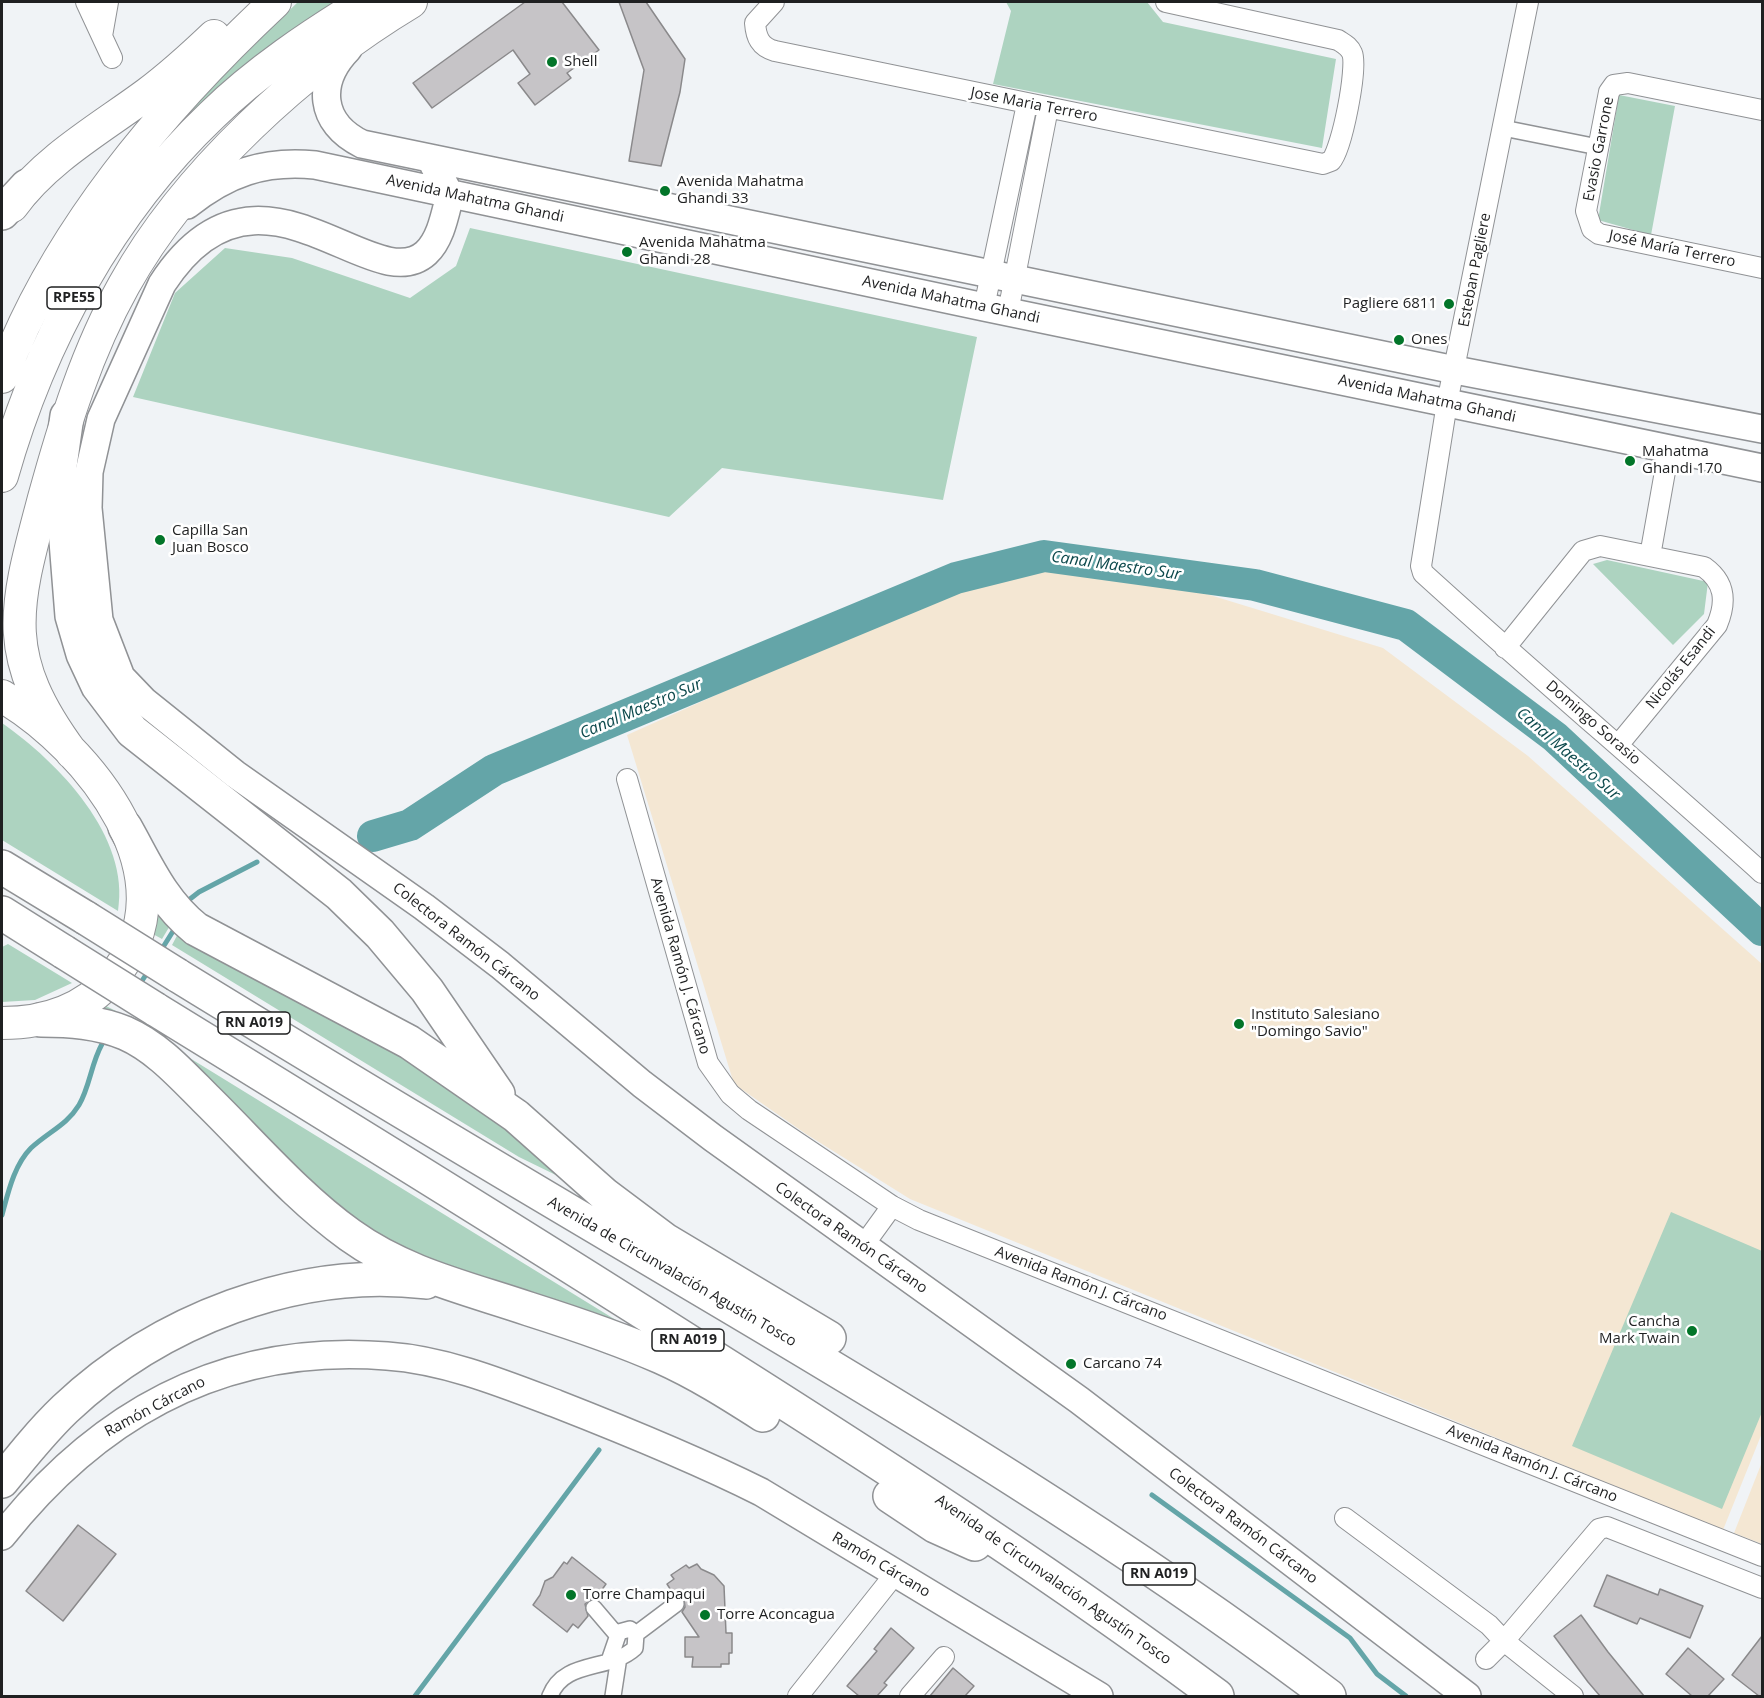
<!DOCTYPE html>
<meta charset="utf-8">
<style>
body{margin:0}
#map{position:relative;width:1764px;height:1698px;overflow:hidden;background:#f0f3f6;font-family:"Open Sans",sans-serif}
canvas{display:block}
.frame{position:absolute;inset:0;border:3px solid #1f2021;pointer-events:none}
</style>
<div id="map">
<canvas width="1764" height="1698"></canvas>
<div class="frame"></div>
</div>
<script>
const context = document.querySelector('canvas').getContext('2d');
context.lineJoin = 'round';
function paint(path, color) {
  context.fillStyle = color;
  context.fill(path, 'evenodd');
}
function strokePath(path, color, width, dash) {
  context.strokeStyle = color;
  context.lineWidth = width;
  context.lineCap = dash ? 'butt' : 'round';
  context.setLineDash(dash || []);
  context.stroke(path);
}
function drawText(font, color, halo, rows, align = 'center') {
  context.font = font + ' "Open Sans",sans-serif';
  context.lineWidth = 5;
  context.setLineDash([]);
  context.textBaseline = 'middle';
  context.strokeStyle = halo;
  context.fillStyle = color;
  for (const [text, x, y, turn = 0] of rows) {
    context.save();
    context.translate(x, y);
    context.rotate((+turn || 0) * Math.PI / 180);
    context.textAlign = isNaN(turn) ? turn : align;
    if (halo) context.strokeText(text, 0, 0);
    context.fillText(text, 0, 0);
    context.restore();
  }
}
paint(new Path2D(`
 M 1042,565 L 1161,580 L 1383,648 L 1528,756 L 1762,964 L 1762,1433 L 1723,1530 L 910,1199 L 806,1134 L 734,1084 L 627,735 L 957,587 Z
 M 1762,1462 L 1762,1544 L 1734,1533 Z`), '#f4e7d3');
paint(new Path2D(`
 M 298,2 L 335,2 C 275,42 225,78 173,130 L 213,84 Z
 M 1006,2 L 1147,2 L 1163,22 L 1336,59 L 1322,148 L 993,84 L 1011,11 Z
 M 1619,95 L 1675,106 L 1651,235 L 1598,220 Z
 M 470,228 L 977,337 L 943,500 L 722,468 L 669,517 L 133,397 L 175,293 L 225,248 L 292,258 L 410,298 L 456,266 Z
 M 1607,560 L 1708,582 L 1704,614 L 1673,645 L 1593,564 Z
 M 2,723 C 58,762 131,837 118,911 L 2,840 Z
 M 156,909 L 396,1048 L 514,1135 L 566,1180 L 519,1157 L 172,945 L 180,930 L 171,924 L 162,939 L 151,933 Z
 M 8,944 L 72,983 L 35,1000 L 2,1002 L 2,947 Z
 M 104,1005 L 116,1011 L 113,1016 L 162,1041 L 624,1325 L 376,1243 L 99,1011 Z
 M 1671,1212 L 1762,1251 L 1762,1412 L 1722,1509 L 1572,1446 Z`), '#add3c0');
strokePath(new Path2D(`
 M 190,899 L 199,892 L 257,862
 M 160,952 L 175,928
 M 138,987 L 149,970
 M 2,1215 C 8,1193 14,1165 31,1148 C 48,1132 67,1125 79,1105 C 90,1086 91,1064 102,1044
 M 1152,1495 L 1350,1638 L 1377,1674 L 1406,1696
 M 415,1696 L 599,1450`), '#64a5a8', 5);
strokePath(new Path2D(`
 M 373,836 L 410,825 L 494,770 L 956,578 L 1044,556 L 1255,585 L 1406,625 L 1555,737 L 1762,930`), '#64a5a8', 32);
const building = new Path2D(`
 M 525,2 L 562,2 L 599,50 L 567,73 L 571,78 L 535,105 L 518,83 L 530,74 L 513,50 L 432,108 L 413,83 Z
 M 619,2 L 646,2 L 685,59 L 680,92 L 661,166 L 629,161 L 644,70 Z
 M 78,1525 L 116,1554 L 63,1621 L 26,1591 Z
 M 572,1557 L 606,1584 L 601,1591 L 604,1594 L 600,1600 L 592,1599 L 585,1604 L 588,1616 L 578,1628 L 573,1624 L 567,1632 L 533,1605 L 540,1595 L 545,1581 L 553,1577 L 564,1562 L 567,1564 Z
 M 697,1564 L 701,1569 L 714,1575 L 724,1586 L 726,1633 L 732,1633 L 732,1653 L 729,1653 L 729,1664 L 721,1664 L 721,1667 L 692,1667 L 693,1657 L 685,1657 L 685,1637 L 699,1637 L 682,1612 L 685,1607 L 684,1599 L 674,1595 L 667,1584 L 674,1579 L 671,1575 L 686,1565 L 689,1568 Z
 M 1607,1575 L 1658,1595 L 1660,1589 L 1703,1606 L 1690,1638 L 1640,1618 L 1637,1624 L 1594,1606 Z
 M 1581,1615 L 1608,1652 L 1644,1696 L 1600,1696 L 1588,1682 L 1554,1636 Z
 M 891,1628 L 914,1648 L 884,1683 L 887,1685 L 877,1696 L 859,1696 L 847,1686 L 877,1651 L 874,1649 Z
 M 1762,1636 L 1762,1696 L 1759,1696 L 1732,1675 Z
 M 1688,1648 L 1724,1679 L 1708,1696 L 1692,1696 L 1666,1674 Z
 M 953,1668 L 974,1686 L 965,1696 L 930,1696 Z`);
paint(building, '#c6c4c7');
strokePath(building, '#8a898b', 1.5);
const pedestrian = new Path2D(`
 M 1503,128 L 1598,147
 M 594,1608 L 617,1635
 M 609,1661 L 619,1632 L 630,1629 L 636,1634
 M 550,1696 C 564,1659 609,1672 635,1648 L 636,1634 L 676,1604
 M 613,1696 L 619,1657`);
const minor = new Path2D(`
 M 86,2 L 112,58
 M 774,2 L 755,23 C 756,37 760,47 775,51 L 1323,164 L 1331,161 C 1342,149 1358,67 1352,53 C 1349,46 1344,44 1338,40 L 1166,2
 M 1528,2 L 1447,403 L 1421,566 L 1423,573 C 1535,675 1650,772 1762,873
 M 102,36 L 108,2
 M 1762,110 L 1628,83 L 1614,85 L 1609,92 L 1586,211 L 1592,229 L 1599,234 L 1762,268
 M 984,307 L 1027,104
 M 1008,312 L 1048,108
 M 1650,556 L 1669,449
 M 1505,648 L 1583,551 L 1600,546 L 1704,567 C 1725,582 1727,601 1717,625 L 1619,744
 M 627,779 L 708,1063 L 730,1094 L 749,1110 L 892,1206 L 919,1220 L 1762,1556
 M 863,1246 L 892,1206
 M 1345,1518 L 1489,1625 L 1504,1641 L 1573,1696
 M 1486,1659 L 1504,1641 L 1599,1529 L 1607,1527 L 1762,1588
 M 798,1696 L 895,1574
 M 910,1696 L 944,1657`);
const secondary = new Path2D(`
 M 348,49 C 316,82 319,123 362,144 L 1455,370 L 1762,429
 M 430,158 L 450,195 C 445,214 441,239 426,253 C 372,302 258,135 162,284 L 101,419 L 89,472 L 88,508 L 99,620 L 121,677 L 144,701 L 235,774 L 424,907 L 500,965 L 642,1084 L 713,1138 L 1079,1400 L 1467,1696
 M 187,205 C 227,173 264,160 315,165 L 984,307 L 1762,468
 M 2,1536 C 100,1412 225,1343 387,1356 C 445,1360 502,1383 557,1404 C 626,1431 695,1459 761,1492 L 1099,1696`);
const primary = new Path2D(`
 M 12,206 C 46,159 101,128 147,94 C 171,76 193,56 214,36
 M 2,377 C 56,232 163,107 275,2
 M 2,476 C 40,341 110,212 212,115 C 257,71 311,35 365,2
 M 2,696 C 88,746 197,881 112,978 C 83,1011 44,1023 2,1023
 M 72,753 C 0,655 14,610 44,498 C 64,425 87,351 124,285 C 186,173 303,67 411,2`);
const motorway = new Path2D(`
 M 2,213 L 27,186
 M 67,416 L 60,466 L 72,616 L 83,654 L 98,686 L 132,731 L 339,894 L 380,934 L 427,990 L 498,1094
 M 125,827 C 146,864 161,901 196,929 L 409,1042 L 516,1116 L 605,1195 L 665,1240 L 829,1338
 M 2,867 L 86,918
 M 2,913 L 64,952
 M 177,975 C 346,1079 516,1180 687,1281 C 907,1411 1125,1542 1329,1696
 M 155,1009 C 352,1130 548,1251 743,1376 C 905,1479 1064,1582 1217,1696
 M 41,1020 C 70,1020 98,1022 125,1033 C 157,1047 181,1074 205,1098 C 252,1144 297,1197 350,1235 C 404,1274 467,1288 529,1309 C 573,1323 618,1338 661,1357 C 697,1373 730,1394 763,1415
 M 2,1481 C 22,1456 42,1431 65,1409 C 158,1321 298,1266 426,1282
 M 890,1496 L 935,1526 L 975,1544`);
strokePath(pedestrian, '#909295', 18);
strokePath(minor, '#909295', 22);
strokePath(secondary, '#909295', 30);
strokePath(primary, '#909295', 34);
strokePath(motorway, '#909295', 36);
strokePath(pedestrian, '#fff', 15);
strokePath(minor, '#fff', 20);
strokePath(secondary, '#fff', 27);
strokePath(primary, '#fff', 32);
strokePath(motorway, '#fff', 33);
const motorwayBridge = new Path2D(`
 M 86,918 L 177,975
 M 64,952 L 155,1009`);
strokePath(motorwayBridge, '#909295', 36, []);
strokePath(motorwayBridge, '#fff', 33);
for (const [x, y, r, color] of [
 [552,62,6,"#027529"],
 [665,191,6,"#027529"],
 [627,252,6,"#027529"],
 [1449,304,6,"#027529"],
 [1399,340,6,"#027529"],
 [1630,461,6,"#027529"],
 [160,540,6,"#027529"],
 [1239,1024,6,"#027529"],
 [1692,1331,6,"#027529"],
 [1071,1364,6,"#027529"],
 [571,1595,6,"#027529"],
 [705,1615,6,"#027529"]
]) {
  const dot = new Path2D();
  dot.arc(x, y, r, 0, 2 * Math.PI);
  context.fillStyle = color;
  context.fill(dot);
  strokePath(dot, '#fff', 2);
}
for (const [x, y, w] of [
 [74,298,54],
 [254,1023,72],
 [688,1340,72],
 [1159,1574,72]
]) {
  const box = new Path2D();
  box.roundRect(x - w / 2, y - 11, w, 22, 4.5);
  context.fillStyle = '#fff';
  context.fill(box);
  strokePath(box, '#1f2021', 1.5);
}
drawText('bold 14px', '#1f2021', null, [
 ["RPE55",74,298],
 ["RN A019",254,1023],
 ["RN A019",688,1340],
 ["RN A019",1159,1574]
]);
drawText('15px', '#1f2021', '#fff', [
 ["Shell",564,62],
 ["Avenida Mahatma",677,182],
 ["Ghandi 33",677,199],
 ["Avenida Mahatma",639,243],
 ["Ghandi 28",639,260],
 ["Pagliere 6811",1437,304,"right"],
 ["Ones",1411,340],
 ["Mahatma",1642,452],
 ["Ghandi 170",1642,469],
 ["Capilla San",172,531],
 ["Juan Bosco",172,548],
 ["Instituto Salesiano",1251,1015],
 ["\"Domingo Savio\"",1251,1032],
 ["Cancha",1680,1322,"right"],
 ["Mark Twain",1680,1339,"right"],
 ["Carcano 74",1083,1364],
 ["Torre Champaqui",583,1595],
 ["Torre Aconcagua",717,1615]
], 'left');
drawText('15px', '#1f2021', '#fff', [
 ["Jose Maria Terrero",1034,105,11],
 ["Evasio Garrone",1599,149,-79],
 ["Avenida Mahatma Ghandi",475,199,12],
 ["José María Terrero",1672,249,12],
 ["Esteban Pagliere",1475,270,-79],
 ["Avenida Mahatma Ghandi",951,300,12],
 ["Avenida Mahatma Ghandi",1427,399,12],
 ["Nicolás Esandi",1681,668,-51],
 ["Domingo Sorasio",1593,723,41],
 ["Colectora Ramón Cárcano",466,942,38],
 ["Avenida Ramón J. Cárcano",680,966,74],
 ["Colectora Ramón Cárcano",851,1238,35],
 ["Avenida de Circunvalación Agustín Tosco",672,1272,30],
 ["Avenida Ramón J. Cárcano",1081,1284,21],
 ["Ramón Cárcano",155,1407,-28],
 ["Avenida Ramón J. Cárcano",1532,1464,22],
 ["Colectora Ramón Cárcano",1243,1526,37],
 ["Ramón Cárcano",881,1565,31],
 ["Avenida de Circunvalación Agustín Tosco",1053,1580,35]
]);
drawText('italic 16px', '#0d494c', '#fff', [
 ["Canal Maestro Sur",1116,566,8],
 ["Canal Maestro Sur",641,709,-23],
 ["Canal Maestro Sur",1568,754,41]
]);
</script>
